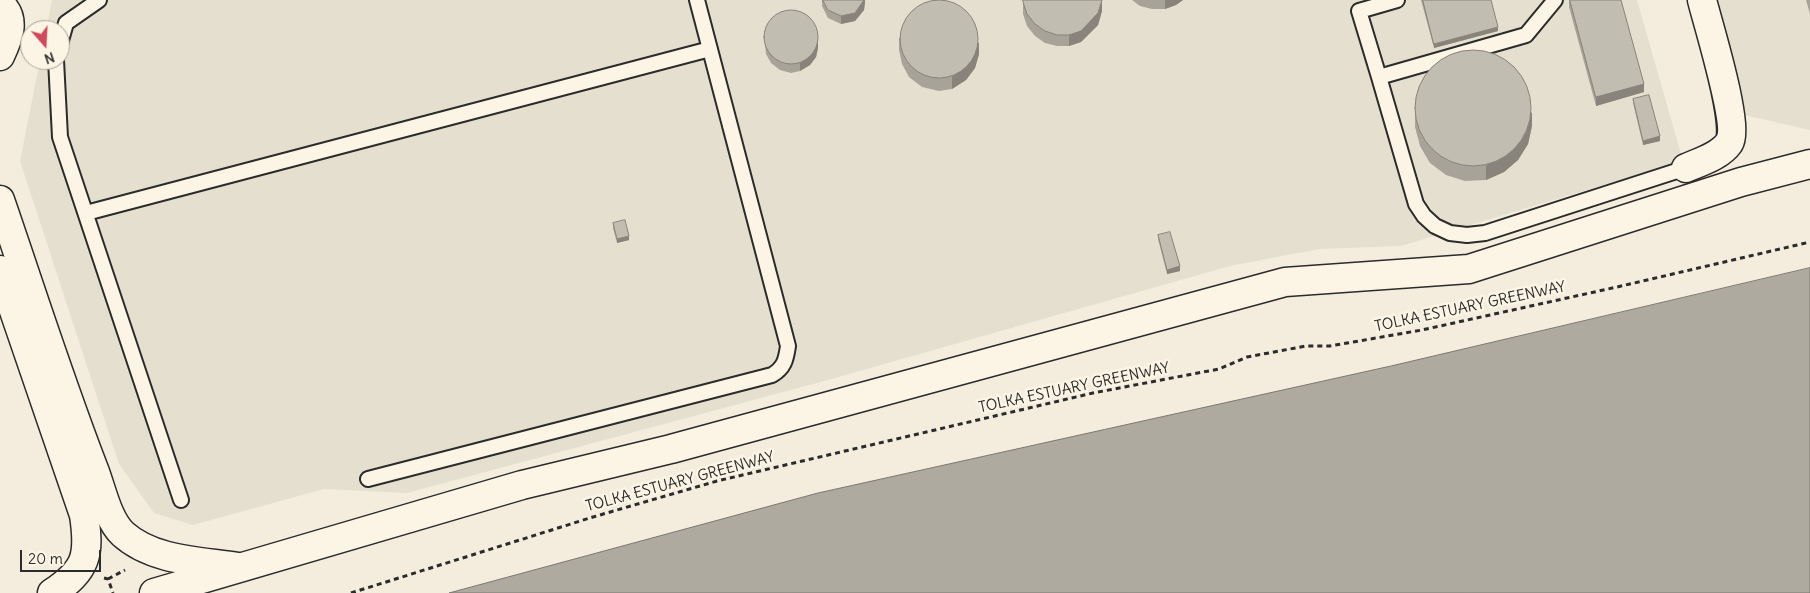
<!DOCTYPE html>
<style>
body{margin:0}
#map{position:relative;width:1810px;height:593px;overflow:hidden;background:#f4edde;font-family:Delius,sans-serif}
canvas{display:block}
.north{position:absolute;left:20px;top:20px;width:50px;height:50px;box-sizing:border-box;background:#fcf5e5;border:1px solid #a8a49b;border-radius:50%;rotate:161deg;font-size:14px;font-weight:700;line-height:20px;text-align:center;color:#2b2b2b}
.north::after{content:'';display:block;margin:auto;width:18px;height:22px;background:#d1495b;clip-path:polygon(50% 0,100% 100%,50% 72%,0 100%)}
.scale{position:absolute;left:20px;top:550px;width:81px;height:22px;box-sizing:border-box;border:2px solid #2b2b2b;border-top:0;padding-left:6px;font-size:15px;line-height:18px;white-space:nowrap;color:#2b2b2b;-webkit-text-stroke:4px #fcf5e5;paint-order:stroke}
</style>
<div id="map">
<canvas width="1810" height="593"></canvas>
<div class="north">N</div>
<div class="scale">20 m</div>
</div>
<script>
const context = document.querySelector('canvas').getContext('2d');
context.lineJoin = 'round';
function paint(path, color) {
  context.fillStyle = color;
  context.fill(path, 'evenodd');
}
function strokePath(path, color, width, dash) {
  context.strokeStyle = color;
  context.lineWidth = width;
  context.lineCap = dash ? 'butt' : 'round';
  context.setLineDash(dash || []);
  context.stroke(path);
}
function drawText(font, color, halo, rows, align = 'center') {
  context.font = font + ' Delius,sans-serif';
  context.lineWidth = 5;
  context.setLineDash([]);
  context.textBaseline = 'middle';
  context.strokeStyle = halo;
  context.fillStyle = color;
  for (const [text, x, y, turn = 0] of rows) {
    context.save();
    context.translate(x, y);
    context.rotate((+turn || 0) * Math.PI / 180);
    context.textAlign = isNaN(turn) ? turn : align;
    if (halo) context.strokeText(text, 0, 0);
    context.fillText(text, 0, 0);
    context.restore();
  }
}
paint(new Path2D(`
 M 52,0 L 1637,0 L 1683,161 L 1401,246 L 1319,249 L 1230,266 L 828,380 L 407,493 L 324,489 L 193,525 L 154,513 L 119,464 L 20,161 L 40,60 L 60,60 L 60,30 L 46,30 Z
 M 1703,0 L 1810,0 L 1810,130 L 1736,113 Z`), '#e5dfd0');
const water = new Path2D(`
 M 1810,268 L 1810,593 L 449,593 L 818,493 L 1391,366 Z`);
paint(water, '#afaaa0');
strokePath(water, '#7a7771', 1);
const lane = new Path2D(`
 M 1397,0 L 1359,11 L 1379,77 L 1526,35 L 1555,0
 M 60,44 L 66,23 L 99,0
 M 56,60 L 60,137 L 181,500
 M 1379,77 L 1416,204 L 1424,216 L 1435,226 L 1450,233 L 1467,235 L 1485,233 L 1686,168
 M 86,213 L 710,49
 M 368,479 L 772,375 C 784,368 786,360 788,346 L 697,0`);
const street = new Path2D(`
 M 0,4 C 17,19 8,39 0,56
 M 1686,168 C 1700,162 1720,156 1729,143 C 1740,126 1708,24 1702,0
 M 0,200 C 31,290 60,382 95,472 C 102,491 108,520 123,534 C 153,561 200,561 238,567`);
const secondary = new Path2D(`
 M 0,270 L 84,515 C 90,555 87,570 52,593
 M 154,593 L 522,485 L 671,449 L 1285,282 L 1469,269 L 1741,182 L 1810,164`);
strokePath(lane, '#2b2b2b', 18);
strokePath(street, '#2b2b2b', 31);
strokePath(secondary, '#2b2b2b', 31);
strokePath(new Path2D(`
 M 104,578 L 108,579 L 113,593
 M 108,579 L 125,570
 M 351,593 L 593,517 L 717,481 L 1093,393 L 1219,369 L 1247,357 L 1306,346 L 1330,346 L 1422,330 L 1617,287 L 1810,242`), '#2b2b2b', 3, [5, 4]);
strokePath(lane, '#fcf5e5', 14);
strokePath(street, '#fcf5e5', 28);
strokePath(secondary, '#fcf5e5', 28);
paint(new Path2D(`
 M 822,0 L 865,0 L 865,2 L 864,10 L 855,21 L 841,24 L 828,18 L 822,6 Z
 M 1023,0 L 1102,11 L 1098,25 L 1081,42 L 1069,46 L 1057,46 L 1045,43 L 1035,36 L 1027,26 L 1023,14 Z
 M 1132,0 L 1183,0 L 1176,5 L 1165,9 L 1152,9 L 1140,6 Z
 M 1421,0 L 1491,0 L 1498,31 L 1434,48 Z
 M 1569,0 L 1644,92 L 1596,106 L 1569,7 Z
 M 1806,0 L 1810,0 L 1810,14 Z
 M 764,36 L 818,48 L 816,57 L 810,65 L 800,71 L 791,73 L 780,70 L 771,63 L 766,54 Z
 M 899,38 L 979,54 L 975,68 L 966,80 L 952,89 L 939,91 L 922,87 L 909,77 L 902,64 L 899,50 Z
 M 1633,99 L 1660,141 L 1643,145 L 1633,103 Z
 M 1415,112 L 1532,126 L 1528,144 L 1518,160 L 1504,172 L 1486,180 L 1465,181 L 1446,175 L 1430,163 L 1420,146 L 1415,127 Z
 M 613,223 L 629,240 L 617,243 L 613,228 Z
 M 1158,235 L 1180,271 L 1167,274 L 1158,239 Z`), '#a7a398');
paint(new Path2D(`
 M 864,0 L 865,0 L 865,2 L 864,10 L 855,21 L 841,24 L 841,16 Z
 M 1102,0 L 1102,11 L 1098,25 L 1081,42 L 1069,46 L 1069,35 Z
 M 1165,0 L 1183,0 L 1176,5 L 1165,9 Z
 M 1498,27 L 1498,31 L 1434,48 L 1434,44 Z
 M 818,40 L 818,48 L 816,57 L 810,65 L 800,71 L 800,63 Z
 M 979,42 L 979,54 L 975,68 L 966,80 L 952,89 L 952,77 Z
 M 1644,84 L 1644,92 L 1596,106 L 1596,97 Z
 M 1532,112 L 1532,126 L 1528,144 L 1518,160 L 1504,172 L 1486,180 L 1486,166 Z
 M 1660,136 L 1660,141 L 1643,145 L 1643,141 Z
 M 629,236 L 629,240 L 617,243 L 617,239 Z
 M 1180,266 L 1180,271 L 1167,274 L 1167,270 Z`), '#88847c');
const building = new Path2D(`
 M900 39a39 39 0 1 1 78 0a39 39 0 1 1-78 0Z
 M 823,0 L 864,0 L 855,13 L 841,16 L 828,10 Z
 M 1023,0 L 1102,0 L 1098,13 L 1081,31 L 1069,35 L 1057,35 L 1045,31 L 1035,24 L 1027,14 L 1023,2 Z
 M 1423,0 L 1491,0 L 1498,27 L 1434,44 Z
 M 1570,0 L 1621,0 L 1644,84 L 1596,97 Z
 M764 37a27 27 0 1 1 54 0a27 27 0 1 1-54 0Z
 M1415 108a58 58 0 1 1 116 0a58 58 0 1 1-116 0Z
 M 1649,95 L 1660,136 L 1643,141 L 1633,99 Z
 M 625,220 L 629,236 L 617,239 L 613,223 Z
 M 1170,232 L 1180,266 L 1167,270 L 1158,235 Z`);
paint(building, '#c2bdb1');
strokePath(building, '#88847c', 1);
drawText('15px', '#2b2b2b', '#fcf5e5', [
 ["TOLKA ESTUARY GREENWAY",1470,307,-12],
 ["TOLKA ESTUARY GREENWAY",1074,388,-12],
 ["TOLKA ESTUARY GREENWAY",680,482,-15]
]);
</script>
